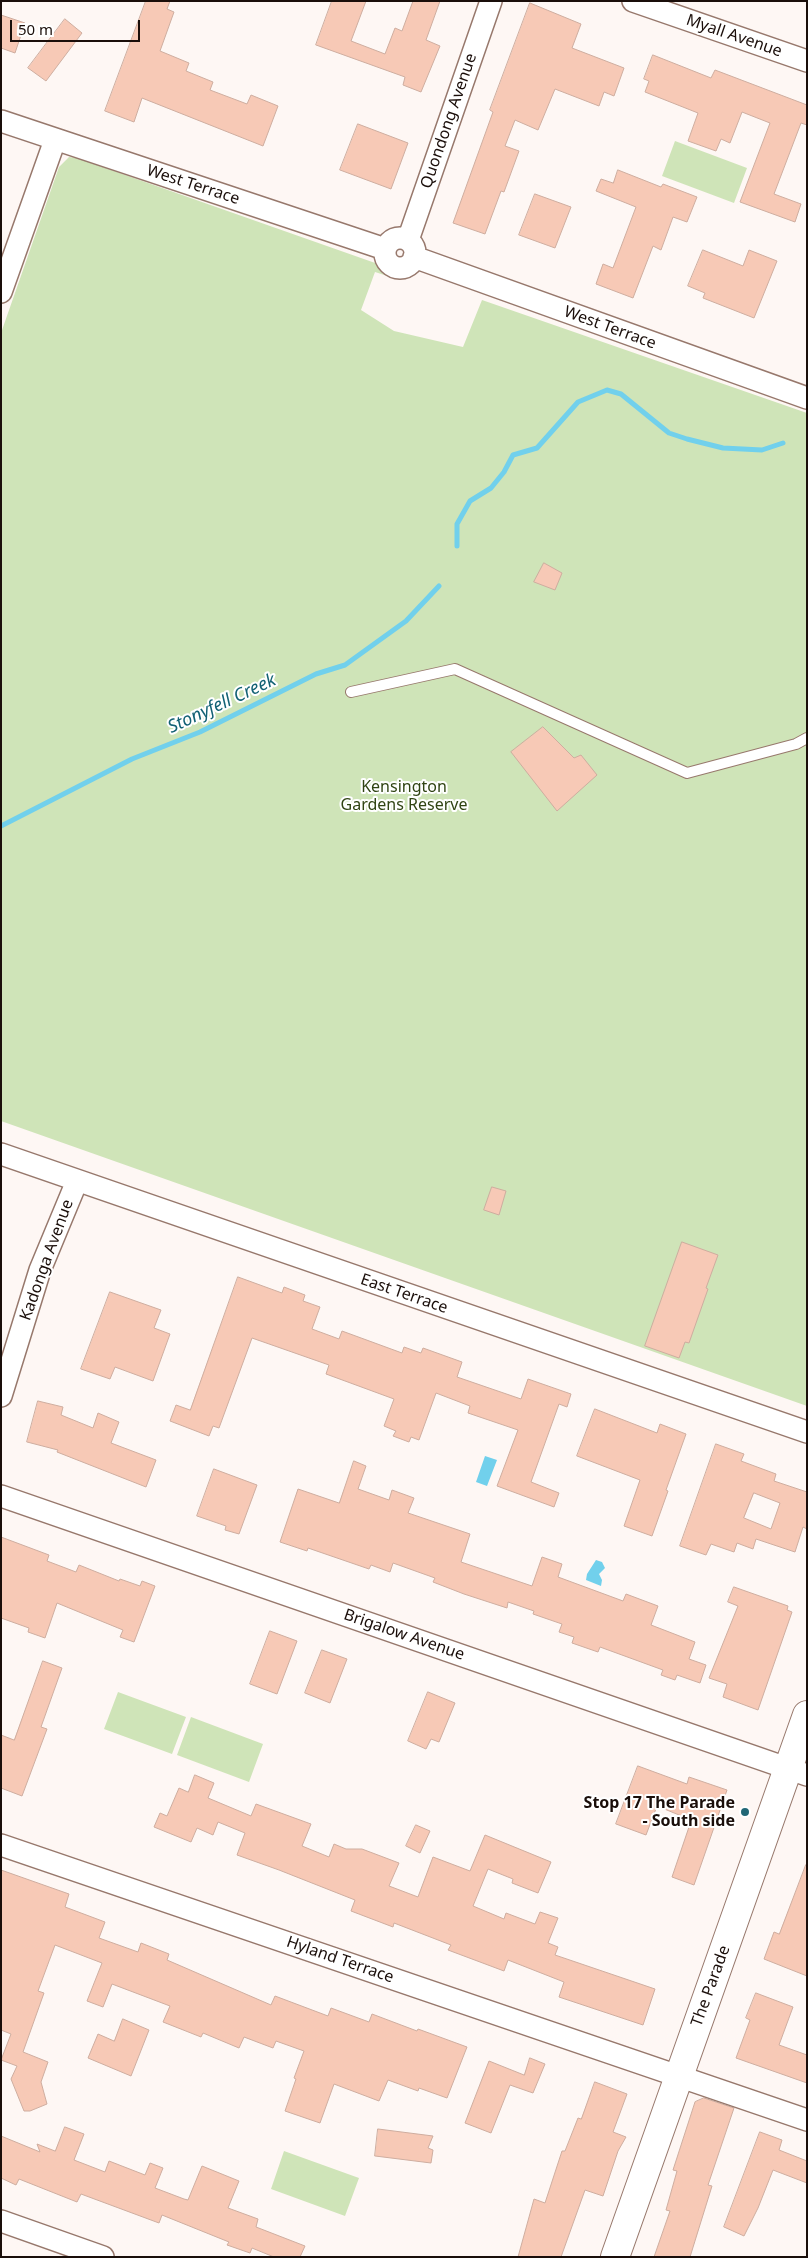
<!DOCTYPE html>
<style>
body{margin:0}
#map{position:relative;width:808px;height:2258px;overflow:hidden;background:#fef7f4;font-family:"Noto Sans",sans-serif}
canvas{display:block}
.frame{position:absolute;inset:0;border:2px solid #1a0e0a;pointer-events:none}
.scale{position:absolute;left:10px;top:20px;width:130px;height:22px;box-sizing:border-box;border:2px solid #1a0e0a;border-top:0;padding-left:6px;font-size:15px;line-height:18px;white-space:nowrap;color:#1a0e0a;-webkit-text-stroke:4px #fff;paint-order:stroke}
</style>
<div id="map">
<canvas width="808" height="2258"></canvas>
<div class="frame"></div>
<div class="scale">50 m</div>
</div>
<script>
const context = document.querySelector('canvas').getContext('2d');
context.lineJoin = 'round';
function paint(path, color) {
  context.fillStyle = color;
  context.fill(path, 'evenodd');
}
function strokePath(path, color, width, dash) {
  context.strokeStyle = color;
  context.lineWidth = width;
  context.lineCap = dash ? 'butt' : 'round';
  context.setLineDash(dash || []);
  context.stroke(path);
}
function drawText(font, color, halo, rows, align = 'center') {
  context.font = font + ' "Noto Sans",sans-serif';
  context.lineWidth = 4;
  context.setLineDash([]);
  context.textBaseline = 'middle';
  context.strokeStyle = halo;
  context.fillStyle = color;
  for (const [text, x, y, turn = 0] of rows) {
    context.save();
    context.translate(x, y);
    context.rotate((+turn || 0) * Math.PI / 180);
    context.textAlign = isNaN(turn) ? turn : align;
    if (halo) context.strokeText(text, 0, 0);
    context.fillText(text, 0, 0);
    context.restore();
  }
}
paint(new Path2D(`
 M 675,141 L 747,168 L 734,203 L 662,176 Z
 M 69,157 L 77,158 L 378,264 L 400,280 L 375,272 L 361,310 L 394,331 L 463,347 L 482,300 L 807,413 L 807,1406 L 1,1121 L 1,333 L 59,167 Z
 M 118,1692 L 186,1717 L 172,1754 L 104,1729 Z
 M 191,1717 L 263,1744 L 249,1782 L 177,1755 Z
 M 284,2151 L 359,2178 L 345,2216 L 271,2189 Z`), '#cfe4b8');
paint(new Path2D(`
 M 485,1456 L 497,1460 L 487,1486 L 476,1482 Z
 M 596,1560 L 602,1562 L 605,1568 L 599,1574 L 602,1580 L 601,1586 L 586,1580 L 587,1574 Z`), '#71d0ec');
strokePath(new Path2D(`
 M 457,546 L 457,524 L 470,501 L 491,488 L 504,472 L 513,455 L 537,448 L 578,402 L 607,390 L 621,394 L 669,433 L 687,439 L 723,448 L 762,450 L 783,443
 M 1,826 L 132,759 L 200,732 L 316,674 L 345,665 L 406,621 L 439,586`), '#71d0ec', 5);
const building = new Path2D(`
 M 146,1 L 170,1 L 167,9 L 174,12 L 160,51 L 189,63 L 186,71 L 213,82 L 210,90 L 247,104 L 251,95 L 278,106 L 263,146 L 142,98 L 134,122 L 105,111 Z
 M 332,1 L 366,1 L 351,41 L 385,54 L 395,28 L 402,31 L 413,1 L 440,1 L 426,40 L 440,46 L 421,92 L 403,85 L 405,77 L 316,45 Z
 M 530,3 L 581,24 L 572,48 L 624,68 L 614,96 L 604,92 L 599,106 L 555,89 L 538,130 L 515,120 L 505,146 L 519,151 L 504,192 L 501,191 L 485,234 L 453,223 L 493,112 L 490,110 Z
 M 1,15 L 25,23 L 15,53 L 1,48 Z
 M 65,19 L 82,33 L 46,81 L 28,68 Z
 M 653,55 L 711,78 L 715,70 L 807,105 L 807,125 L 801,123 L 774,194 L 801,204 L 795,222 L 740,202 L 770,123 L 742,112 L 730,143 L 721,139 L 716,151 L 688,141 L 698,113 L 645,92 L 649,81 L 644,79 Z
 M 358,124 L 408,143 L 391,189 L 340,170 Z
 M 618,170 L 661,187 L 663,184 L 697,197 L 687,222 L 673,217 L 661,250 L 653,246 L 633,298 L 596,284 L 603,264 L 613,268 L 636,207 L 596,191 L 601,179 L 613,183 Z
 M 535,194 L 571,207 L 555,248 L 519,235 Z
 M 703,250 L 743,266 L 749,250 L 777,261 L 754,318 L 703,298 L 705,293 L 688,286 Z
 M 544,563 L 562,573 L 555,590 L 534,582 Z
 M 543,727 L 574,758 L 581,755 L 597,775 L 557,811 L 511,752 Z
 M 492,1187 L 506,1191 L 499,1215 L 484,1210 Z
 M 682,1242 L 718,1255 L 706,1288 L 708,1289 L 689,1343 L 685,1342 L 679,1358 L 645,1346 Z
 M 238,1277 L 282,1293 L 284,1287 L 305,1295 L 303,1301 L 320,1307 L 312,1329 L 339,1339 L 342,1331 L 402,1353 L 404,1347 L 421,1353 L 423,1348 L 462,1362 L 457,1377 L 521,1399 L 528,1379 L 571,1394 L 567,1407 L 559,1404 L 531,1482 L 559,1493 L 554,1507 L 497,1486 L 518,1430 L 468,1413 L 470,1406 L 436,1393 L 419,1440 L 411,1437 L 409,1442 L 393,1436 L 396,1431 L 384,1426 L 394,1399 L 326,1374 L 329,1365 L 252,1338 L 219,1428 L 213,1426 L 209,1436 L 170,1421 L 176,1405 L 190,1410 Z
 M 110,1292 L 161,1310 L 154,1328 L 170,1334 L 153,1381 L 115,1367 L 110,1379 L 81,1369 Z
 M 38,1401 L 63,1407 L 61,1415 L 93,1428 L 98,1413 L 119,1422 L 111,1443 L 156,1460 L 146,1487 L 57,1452 L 58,1450 L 27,1442 Z
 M 595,1409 L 657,1433 L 660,1424 L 686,1434 L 666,1490 L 668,1491 L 652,1536 L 624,1526 L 640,1480 L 577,1456 Z
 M 716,1444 L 744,1454 L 741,1461 L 776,1474 L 774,1481 L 807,1492 L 807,1529 L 803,1527 L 795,1552 L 756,1539 L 753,1549 L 737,1543 L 734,1552 L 711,1544 L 706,1555 L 680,1546 ZM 754,1493 L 780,1503 L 771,1529 L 744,1518 Z
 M 354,1461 L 366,1466 L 358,1489 L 389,1500 L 392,1490 L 414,1498 L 408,1513 L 470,1534 L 461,1562 L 532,1586 L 542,1557 L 562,1564 L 558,1577 L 623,1601 L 626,1594 L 658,1606 L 651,1625 L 695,1642 L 689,1659 L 706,1665 L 700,1683 L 677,1675 L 675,1680 L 661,1675 L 663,1670 L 600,1647 L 598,1652 L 572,1643 L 574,1637 L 559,1632 L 562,1624 L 533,1614 L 534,1611 L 508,1602 L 507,1608 L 464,1594 L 433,1582 L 435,1578 L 393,1563 L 390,1572 L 371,1565 L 369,1569 L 308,1548 L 307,1551 L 280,1542 L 298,1489 L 339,1503 Z
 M 214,1469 L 257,1485 L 239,1534 L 225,1530 L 226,1526 L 197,1516 Z
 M 1,1537 L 49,1555 L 47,1561 L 76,1572 L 79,1565 L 119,1581 L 120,1579 L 140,1586 L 142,1581 L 155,1586 L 134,1642 L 120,1637 L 123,1630 L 57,1603 L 45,1638 L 28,1632 L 29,1628 L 1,1618 Z
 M 734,1587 L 788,1606 L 787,1610 L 792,1612 L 758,1710 L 723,1697 L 727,1684 L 709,1678 L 738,1606 L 728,1602 Z
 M 270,1631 L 297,1641 L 277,1694 L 250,1684 Z
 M 322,1650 L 347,1659 L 330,1703 L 305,1693 Z
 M 43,1661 L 62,1668 L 41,1727 L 47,1729 L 22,1796 L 1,1788 L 1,1735 L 14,1740 Z
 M 428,1692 L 455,1703 L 439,1742 L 431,1739 L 426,1749 L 408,1741 Z
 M 638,1766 L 687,1784 L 689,1777 L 727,1790 L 694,1885 L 672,1877 L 690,1824 L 682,1821 L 684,1817 L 657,1806 L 646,1835 L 616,1824 Z
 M 195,1775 L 214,1783 L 208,1798 L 251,1816 L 256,1804 L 311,1824 L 302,1846 L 329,1857 L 334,1844 L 346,1849 L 362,1849 L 399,1863 L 389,1886 L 418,1897 L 433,1857 L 470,1871 L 485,1835 L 551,1862 L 538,1893 L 512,1883 L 513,1879 L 488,1869 L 473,1906 L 504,1919 L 506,1913 L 535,1924 L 540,1912 L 558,1918 L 548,1943 L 558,1947 L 555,1955 L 655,1989 L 643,2025 L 559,1997 L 564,1982 L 508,1960 L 504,1971 L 448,1950 L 451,1945 L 394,1923 L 393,1927 L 351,1911 L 355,1900 L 279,1870 L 237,1855 L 245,1833 L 218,1822 L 213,1835 L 197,1828 L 191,1842 L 154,1827 L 160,1813 L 167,1816 L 179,1788 L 188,1792 Z
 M 416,1825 L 430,1831 L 420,1853 L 406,1846 Z
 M 806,1865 L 807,1866 L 807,1976 L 764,1959 L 774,1932 L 779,1934 Z
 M 1,1870 L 69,1894 L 65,1907 L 105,1922 L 99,1938 L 138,1952 L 141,1943 L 169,1954 L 167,1960 L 271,2005 L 275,1996 L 328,2016 L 331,2008 L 369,2022 L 372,2014 L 417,2031 L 418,2029 L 467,2047 L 447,2098 L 419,2088 L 418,2091 L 388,2080 L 379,2101 L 334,2084 L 320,2123 L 285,2111 L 296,2079 L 294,2078 L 304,2051 L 276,2041 L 273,2048 L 244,2037 L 239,2048 L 203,2033 L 201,2037 L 163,2022 L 170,2006 L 112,1984 L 103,2007 L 87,2001 L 102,1963 L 55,1945 L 38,1991 L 44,1993 L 23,2052 L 48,2062 L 41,2082 L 47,2104 L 30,2111 L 24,2111 L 11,2079 L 17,2066 L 1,2060 L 11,2034 L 1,2030 Z
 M 756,1993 L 793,2007 L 779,2045 L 807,2055 L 807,2083 L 736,2058 L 750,2020 L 746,2018 Z
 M 123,2019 L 149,2030 L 131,2076 L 88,2058 L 98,2034 L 114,2041 Z
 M 530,2058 L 545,2064 L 533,2093 L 510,2085 L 491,2133 L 465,2123 L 489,2061 L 524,2075 Z
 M 595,2082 L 627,2094 L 613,2132 L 626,2137 L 618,2151 L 603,2196 L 585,2190 L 561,2257 L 518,2257 L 534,2199 L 545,2203 L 562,2151 L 565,2151 L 578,2118 L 581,2119 Z
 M 704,2098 L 734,2108 L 708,2185 L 712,2186 L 690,2257 L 654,2257 L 670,2211 L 666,2210 L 677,2171 L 673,2170 L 695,2102 Z
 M 65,2127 L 84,2134 L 74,2160 L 105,2172 L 109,2161 L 145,2175 L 150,2163 L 163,2168 L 155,2188 L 184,2199 L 188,2200 L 202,2166 L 239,2181 L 228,2208 L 258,2219 L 256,2227 L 305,2246 L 300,2257 L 274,2257 L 252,2248 L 250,2253 L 227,2245 L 229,2242 L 162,2215 L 159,2223 L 81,2194 L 77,2202 L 19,2179 L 16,2185 L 1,2178 L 1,2136 L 40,2152 L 37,2144 L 55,2151 Z
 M 378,2129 L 433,2136 L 428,2148 L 433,2150 L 431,2163 L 375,2156 Z
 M 760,2132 L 782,2140 L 779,2150 L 807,2161 L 807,2183 L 773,2170 L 758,2208 L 744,2236 L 724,2227 Z`);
paint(building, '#f7c9b6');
strokePath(building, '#cead9f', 1);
const lane = new Path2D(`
 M 351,692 L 455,669 L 687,773 L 796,744 L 807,738`);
const street = new Path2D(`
 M 633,1 L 807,61
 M 1,121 L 385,249
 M385 253a15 15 0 1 1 30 0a15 15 0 1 1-30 0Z
 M 408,240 L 491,1
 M 414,257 L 807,398
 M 1,292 L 55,140
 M 1,1154 L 807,1432
 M 1,1396 L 40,1270 L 77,1181
 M 1,1496 L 807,1775
 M 1,1845 L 807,2120
 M 1,2221 L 103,2257`);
const secondary = new Path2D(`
 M 615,2257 L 807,1715`);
strokePath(lane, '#97786c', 12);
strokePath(street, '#97786c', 24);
strokePath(secondary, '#97786c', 30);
strokePath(lane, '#fff', 10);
strokePath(street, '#fff', 21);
strokePath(secondary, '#fff', 28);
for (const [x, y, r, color] of [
 [745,1812,5,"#216776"]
]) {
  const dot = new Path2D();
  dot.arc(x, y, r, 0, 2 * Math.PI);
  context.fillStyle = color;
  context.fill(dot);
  strokePath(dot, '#fff', 2);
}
drawText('16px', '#1a0e0a', '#fff', [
 ["Myall Avenue",734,36,19],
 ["Quondong Avenue",449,121,-71],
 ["West Terrace",193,185,18],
 ["West Terrace",610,328,20],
 ["Kadonga Avenue",47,1260,-70],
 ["East Terrace",404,1294,19],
 ["Brigalow Avenue",404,1635,19],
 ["Hyland Terrace",340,1960,19],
 ["The Parade",711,1986,-70]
]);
drawText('16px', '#304413', '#fff', [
 ["Kensington",404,787],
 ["Gardens Reserve",404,805]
]);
drawText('bold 16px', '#1a0e0a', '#fff', [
 ["Stop 17 The Parade",735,1803],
 ["- South side",735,1821]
], 'right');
drawText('italic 18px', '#126174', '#fff', [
 ["Stonyfell Creek",222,704,-25]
]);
</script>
